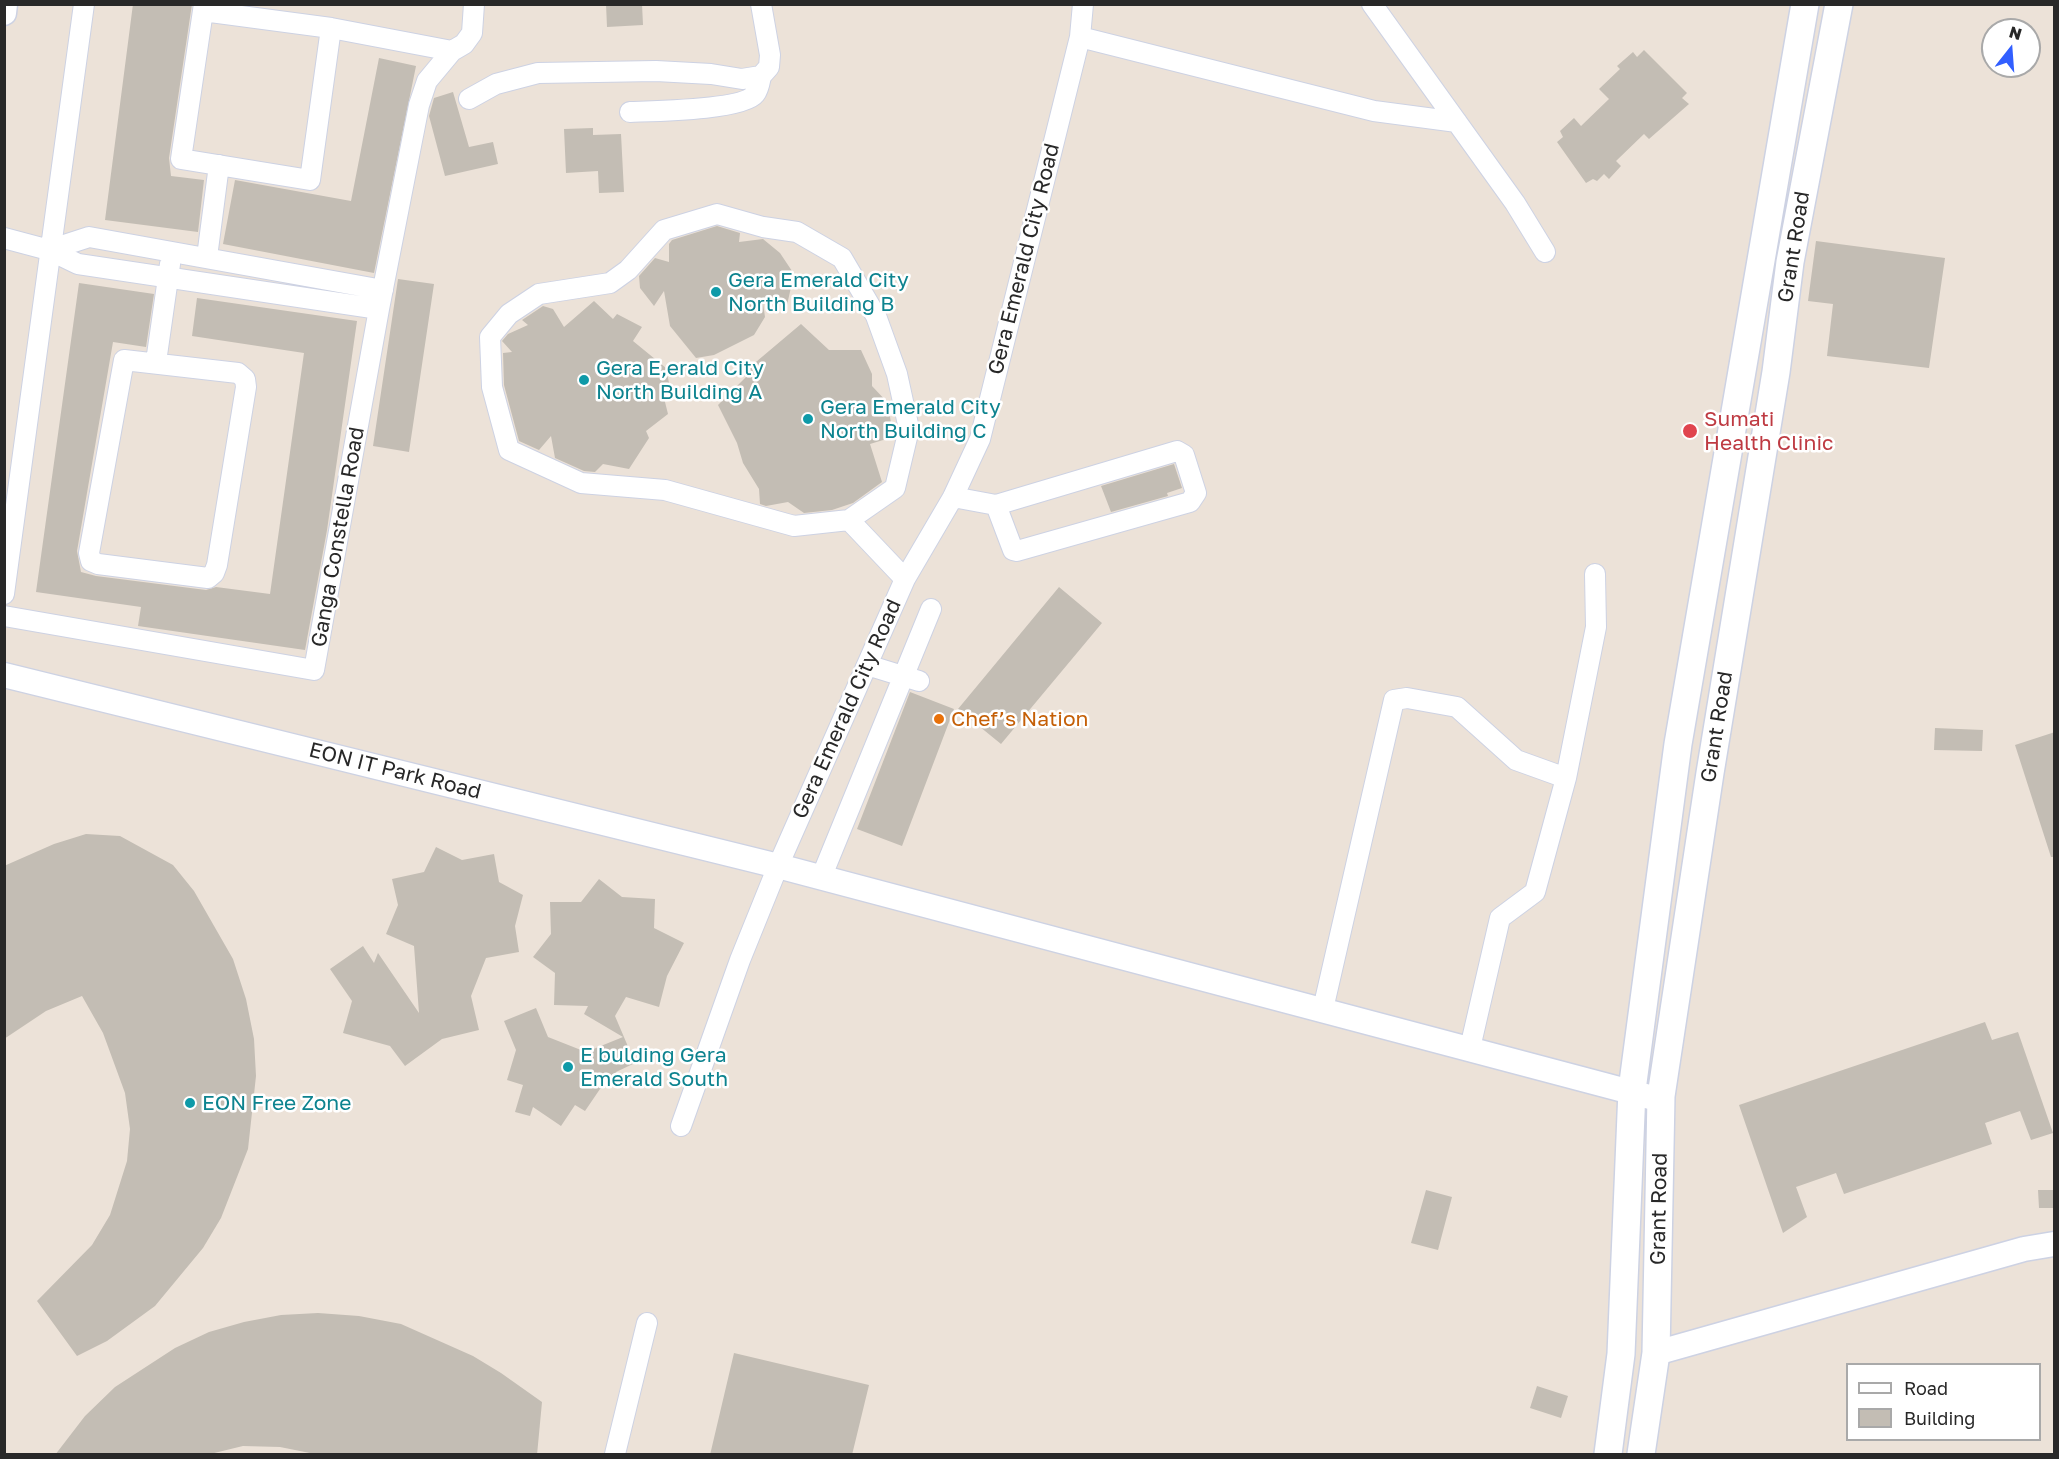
<!DOCTYPE html>
<meta charset="utf-8">
<style>
body{margin:0}
#map{position:relative;width:2059px;height:1459px;overflow:hidden;background:#ece2d8;font-family:"Golos Text",sans-serif}
canvas{display:block}
.frame{position:absolute;inset:0;border:6px solid #282828;pointer-events:none}
.legend{position:absolute;left:1846px;top:1363px;width:195px;height:78px;box-sizing:border-box;background:#fff;border:2px solid #a9a9a9;margin:0;padding:8px 10px;list-style:none;font-size:18px;color:#282828}
.legend li{display:flex;align-items:center;gap:12px;height:30px}
.legend b{width:30px;border:2px solid #a9a9a9}
.north{position:absolute;left:1981px;top:18px;width:60px;height:60px;box-sizing:border-box;background:#fff;border:2px solid #a9a9a9;border-radius:50%;rotate:17deg;font-size:16px;font-weight:700;line-height:24px;text-align:center;color:#282828}
.north::after{content:'';display:block;margin:auto;width:21px;height:27px;background:#325fff;clip-path:polygon(50% 0,100% 100%,50% 72%,0 100%)}
</style>
<div id="map">
<canvas width="2059" height="1459"></canvas>
<div class="frame"></div>
<ul class="legend">
<li><b style="height:8px;background:#fff"></b>Road</li>
<li><b style="height:16px;background:#c3bdb4"></b>Building</li>
</ul>
<div class="north">N</div>
</div>
<script>
const context = document.querySelector('canvas').getContext('2d');
context.lineJoin = 'round';
function paint(path, color) {
  context.fillStyle = color;
  context.fill(path, 'evenodd');
}
function strokePath(path, color, width, dash) {
  context.strokeStyle = color;
  context.lineWidth = width;
  context.lineCap = dash ? 'butt' : 'round';
  context.setLineDash(dash || []);
  context.stroke(path);
}
function drawText(font, color, halo, rows, align = 'center') {
  context.font = font + ' "Golos Text",sans-serif';
  context.lineWidth = 5;
  context.setLineDash([]);
  context.textBaseline = 'middle';
  context.strokeStyle = halo;
  context.fillStyle = color;
  for (const [text, x, y, turn = 0] of rows) {
    context.save();
    context.translate(x, y);
    context.rotate((+turn || 0) * Math.PI / 180);
    context.textAlign = isNaN(turn) ? turn : align;
    if (halo) context.strokeText(text, 0, 0);
    context.fillText(text, 0, 0);
    context.restore();
  }
}
paint(new Path2D(`
 M 133,4 L 192,4 L 169,158 L 171,176 L 204,180 L 198,232 L 105,220 Z
 M 606,4 L 642,4 L 643,25 L 607,27 Z
 M 1644,50 L 1687,93 L 1682,98 L 1689,104 L 1649,139 L 1644,134 L 1616,161 L 1621,166 L 1609,179 L 1604,174 L 1597,181 L 1593,179 L 1586,183 L 1557,142 L 1563,137 L 1560,131 L 1574,118 L 1581,126 L 1609,99 L 1599,89 L 1620,69 L 1617,66 L 1633,52 L 1637,57 Z
 M 379,58 L 416,66 L 374,273 L 223,244 L 235,180 L 351,201 Z
 M 453,92 L 469,147 L 493,142 L 498,164 L 445,176 L 429,116 L 434,98 Z
 M 593,128 L 593,135 L 621,134 L 624,192 L 599,193 L 598,171 L 566,173 L 564,129 Z
 M 717,226 L 740,233 L 739,242 L 763,239 L 780,253 L 794,274 L 787,305 L 763,303 L 765,317 L 754,335 L 714,355 L 696,358 L 670,326 L 664,291 L 654,306 L 640,288 L 639,276 L 655,258 L 669,262 L 669,244 L 672,240 Z
 M 1816,241 L 1945,258 L 1929,368 L 1827,356 L 1833,304 L 1808,301 Z
 M 398,279 L 434,284 L 409,452 L 373,446 Z
 M 79,283 L 154,294 L 146,347 L 113,342 L 77,551 L 81,572 L 96,576 L 206,590 L 216,587 L 270,594 L 304,353 L 192,336 L 197,298 L 357,321 L 327,530 L 305,650 L 138,626 L 141,607 L 36,592 Z
 M 594,301 L 613,319 L 617,314 L 642,327 L 633,341 L 666,368 L 672,398 L 664,398 L 668,414 L 646,431 L 649,438 L 629,469 L 603,464 L 595,472 L 584,471 L 555,458 L 551,436 L 539,450 L 519,441 L 504,385 L 503,353 L 512,352 L 502,341 L 508,334 L 528,325 L 522,320 L 543,306 L 553,309 L 564,327 Z
 M 801,324 L 829,350 L 861,350 L 872,374 L 872,386 L 888,403 L 893,437 L 870,444 L 882,482 L 853,503 L 832,510 L 804,513 L 788,502 L 766,506 L 760,504 L 759,489 L 743,463 L 737,443 L 718,405 L 751,372 L 750,367 Z
 M 1174,464 L 1182,488 L 1167,493 L 1168,496 L 1111,512 L 1101,486 Z
 M 1059,587 L 1102,623 L 1001,744 L 958,709 Z
 M 910,692 L 954,709 L 902,846 L 857,829 Z
 M 1935,728 L 1983,730 L 1982,751 L 1934,750 Z
 M 2055,732 L 2055,857 L 2051,857 L 2015,745 Z
 M 86,834 L 120,836 L 173,865 L 194,891 L 233,959 L 246,999 L 254,1039 L 256,1076 L 248,1149 L 221,1218 L 203,1248 L 155,1306 L 107,1341 L 77,1356 L 37,1301 L 92,1245 L 110,1215 L 127,1161 L 130,1129 L 125,1093 L 103,1033 L 82,996 L 46,1011 L 4,1039 L 4,866 L 54,844 Z
 M 436,847 L 462,860 L 494,854 L 499,882 L 523,895 L 515,926 L 519,952 L 486,958 L 471,996 L 479,1030 L 442,1039 L 405,1066 L 390,1046 L 343,1033 L 352,1001 L 330,969 L 363,946 L 374,963 L 378,953 L 419,1013 L 414,946 L 386,934 L 398,905 L 392,879 L 424,872 Z
 M 599,879 L 622,897 L 655,899 L 654,928 L 684,943 L 667,976 L 659,1007 L 626,997 L 615,1016 L 635,1063 L 616,1072 L 620,1081 L 600,1089 L 585,1111 L 575,1105 L 561,1126 L 533,1107 L 530,1116 L 515,1112 L 523,1085 L 507,1080 L 516,1050 L 504,1021 L 536,1008 L 548,1037 L 586,1052 L 623,1037 L 584,1014 L 588,1006 L 554,1005 L 555,973 L 533,957 L 551,934 L 550,902 L 581,902 Z
 M 1985,1022 L 1992,1040 L 2018,1032 L 2053,1133 L 2031,1140 L 2020,1111 L 1985,1123 L 1992,1144 L 1844,1194 L 1836,1173 L 1796,1187 L 1807,1217 L 1783,1233 L 1739,1105 Z
 M 1426,1190 L 1452,1197 L 1438,1250 L 1411,1243 Z
 M 2038,1190 L 2055,1190 L 2055,1208 L 2039,1208 Z
 M 318,1313 L 359,1316 L 401,1324 L 473,1356 L 501,1373 L 542,1402 L 537,1455 L 320,1455 L 280,1447 L 243,1446 L 206,1455 L 55,1455 L 85,1416 L 115,1387 L 175,1348 L 209,1332 L 244,1322 L 281,1315 Z
 M 734,1353 L 869,1385 L 852,1455 L 710,1455 Z
 M 1537,1386 L 1568,1396 L 1561,1418 L 1530,1408 Z`), '#c3bdb4');
const minor = new Path2D(`
 M 204,4 L 181,159 L 310,180 L 331,28
 M 1372,4 L 1515,203 L 1545,252
 M 203,11 L 331,28 L 452,51
 M 1080,37 L 1374,111 L 1457,122
 M 469,99 L 496,84 L 538,73 L 656,71 L 711,74 L 742,79 L 761,76 L 769,67 L 770,55 L 761,4
 M 630,112 C 652,111 743,110 755,94 C 759,89 760,81 761,76
 M 4,238 L 49,250 L 78,264 L 379,309
 M 49,250 L 89,237 L 383,290
 M 207,257 L 219,165
 M 124,360 L 238,373 L 245,379 L 246,387 L 217,565 L 214,573 L 208,578 L 98,564 L 91,561 L 89,553 Z
 M 156,362 L 170,264
 M 953,497 L 996,505 L 1013,550 L 1017,551 L 1190,502 L 1196,493 L 1184,455 L 1177,451 L 996,505
 M 849,520 L 794,526 L 665,490 L 581,483 L 509,450 L 492,387 L 490,337 L 509,314 L 539,294 L 610,283 L 628,270 L 664,230 L 717,214 L 763,227 L 797,232 L 842,258 L 876,316 L 897,374 L 909,429 L 895,488 L 849,520 L 905,579
 M 4,594 L 84,4
 M 4,616 L 314,670 L 379,309 L 419,105 L 427,81 L 452,51 L 464,44 L 472,33 L 474,4
 M 867,665 L 919,681
 M 1566,778 L 1596,627 L 1595,574
 M 821,878 L 931,609
 M 1323,1009 L 1394,700 L 1407,698 L 1457,707 L 1516,760 L 1566,778 L 1535,892 L 1500,918 L 1470,1048
 M 681,1126 L 740,960 L 778,866 L 905,579 L 953,497 L 980,439 L 1080,37 L 1083,4
 M 615,1454 L 647,1323`);
const tertiary = new Path2D(`
 M 4,13 L 5,4
 M 4,675 L 778,866 L 1661,1100
 M 1656,1353 L 2024,1249 L 2054,1244`);
const secondary = new Path2D(`
 M 1608,1454 L 1621,1354 L 1632,1090 L 1678,744 L 1805,4
 M 1641,1454 L 1656,1353 L 1661,1096 L 1710,773 L 1776,372 L 1790,262 L 1839,4`);
strokePath(minor, '#cdd2e3', 22);
strokePath(tertiary, '#cdd2e3', 27);
strokePath(secondary, '#cdd2e3', 30);
strokePath(minor, '#fff', 20);
strokePath(tertiary, '#fff', 24);
strokePath(secondary, '#fff', 27);
for (const [x, y, r, color] of [
 [716,292,6,"#0f9aa8"],
 [584,380,6,"#0f9aa8"],
 [808,419,6,"#0f9aa8"],
 [1690,431,8,"#e0444e"],
 [939,719,6,"#e8710a"],
 [568,1067,6,"#0f9aa8"],
 [190,1103,6,"#0f9aa8"]
]) {
  const dot = new Path2D();
  dot.arc(x, y, r, 0, 2 * Math.PI);
  context.fillStyle = color;
  context.fill(dot);
  strokePath(dot, '#fff', 2);
}
drawText('21px', '#282828', '#fff', [
 ["Grant Road",1794,247,-81],
 ["Gera Emerald City Road",1024,259,-76],
 ["Ganga Constella Road",338,537,-80],
 ["Gera Emerald City Road",847,709,-66],
 ["Grant Road",1717,727,-81],
 ["EON IT Park Road",395,771,14],
 ["Grant Road",1659,1209,-89]
]);
drawText('21px', '#0d838f', '#fff', [
 ["Gera Emerald City",728,280],
 ["North Building B",728,304],
 ["Gera E,erald City",596,368],
 ["North Building A",596,392],
 ["Gera Emerald City",820,407],
 ["North Building C",820,431],
 ["E bulding Gera",580,1055],
 ["Emerald South",580,1079],
 ["EON Free Zone",202,1103]
], 'left');
drawText('21px', '#be3a42', '#fff', [
 ["Sumati",1704,419],
 ["Health Clinic",1704,443]
], 'left');
drawText('21px', '#c56008', '#fff', [
 ["Chef’s Nation",951,719]
], 'left');
</script>
